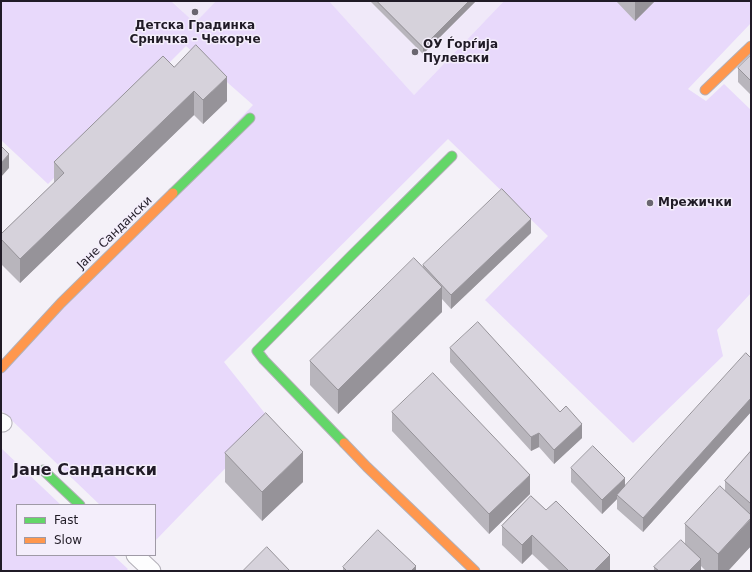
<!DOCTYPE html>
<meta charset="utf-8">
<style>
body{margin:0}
#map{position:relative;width:752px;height:572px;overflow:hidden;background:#f4f1f8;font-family:"DejaVu Sans",sans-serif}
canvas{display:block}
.frame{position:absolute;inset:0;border:2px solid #201b26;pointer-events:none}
.legend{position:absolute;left:16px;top:504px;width:140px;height:52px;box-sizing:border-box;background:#f4eefb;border:1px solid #9f9aa6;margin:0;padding:5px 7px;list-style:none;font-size:12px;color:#201b26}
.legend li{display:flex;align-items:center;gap:8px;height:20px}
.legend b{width:20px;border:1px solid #9f9aa6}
</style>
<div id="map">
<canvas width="752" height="572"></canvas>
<div class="frame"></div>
<ul class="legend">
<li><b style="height:5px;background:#63d668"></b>Fast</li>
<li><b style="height:5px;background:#ff974d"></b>Slow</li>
</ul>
</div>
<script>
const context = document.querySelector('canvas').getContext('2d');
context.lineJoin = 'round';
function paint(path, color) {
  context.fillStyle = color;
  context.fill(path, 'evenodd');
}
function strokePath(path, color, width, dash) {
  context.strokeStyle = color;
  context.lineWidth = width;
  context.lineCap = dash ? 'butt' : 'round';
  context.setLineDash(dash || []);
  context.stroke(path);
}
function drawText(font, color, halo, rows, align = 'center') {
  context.font = font + ' "DejaVu Sans",sans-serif';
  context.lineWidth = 3;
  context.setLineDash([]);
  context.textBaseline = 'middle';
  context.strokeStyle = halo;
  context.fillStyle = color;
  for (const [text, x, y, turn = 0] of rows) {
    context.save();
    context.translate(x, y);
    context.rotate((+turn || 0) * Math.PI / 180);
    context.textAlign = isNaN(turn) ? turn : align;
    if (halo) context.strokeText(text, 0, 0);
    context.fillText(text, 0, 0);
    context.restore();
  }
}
paint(new Path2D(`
 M 172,1 L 216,1 L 195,24 Z
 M 329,1 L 504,1 L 414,95 Z`), '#f0e9f9');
paint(new Path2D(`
 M 1,1 L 171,1 L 195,23 L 216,1 L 329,1 L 414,95 L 504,1 L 751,1 L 751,23 L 688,89 L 706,101 L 724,84 L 751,110 L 751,293 L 717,330 L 723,356 L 633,443 L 485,300 L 548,236 L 448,139 L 224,362 L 271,421 L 155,541 L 155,505 L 100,505 L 1,410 L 1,369 L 253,105 L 186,46 L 48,184 L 1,140 Z
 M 1,448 L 61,505 L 17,505 L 17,555 L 113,555 L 128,569 L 126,571 L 1,571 Z`), '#e8d9fb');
const street = new Path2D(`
 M 1,422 L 3,423
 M 135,555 L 152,571`);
const fast = new Path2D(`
 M 173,193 L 250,118
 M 344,443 L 264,360 L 257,351 L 351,256 L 452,156
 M 43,470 L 80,505`);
const slow = new Path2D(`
 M 705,90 L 751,46
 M 1,368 L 61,303 L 173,193
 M 344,443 L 367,467 L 475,571`);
strokePath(street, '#b3b0b8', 19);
strokePath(fast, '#b3b0b8', 11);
strokePath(slow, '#b3b0b8', 11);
strokePath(street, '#fdfdfe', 17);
strokePath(fast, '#63d668', 9);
strokePath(slow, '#ff974d', 9);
paint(new Path2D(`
 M 370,1 L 476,1 L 423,54 Z
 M 616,1 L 655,1 L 635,21 Z
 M 751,55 L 751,95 L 738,82 L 738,68 Z
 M 174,67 L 227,101 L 203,124 L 194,115 L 20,283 L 1,264 L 1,234 L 54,183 L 54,162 Z
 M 531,233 L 451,309 L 442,299 L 442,312 L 338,414 L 310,385 L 310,361 L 423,268 L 423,265 Z
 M 450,348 L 582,438 L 554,464 L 539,447 L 531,451 L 450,362 Z
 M 751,358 L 751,412 L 643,532 L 617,509 L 617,499 L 602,514 L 571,482 L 571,468 L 625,487 Z
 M 392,412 L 530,494 L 489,534 L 392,431 Z
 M 751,451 L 751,546 L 728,571 L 706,571 L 701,566 L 701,571 L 654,571 L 654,567 L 685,544 L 685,524 L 725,490 L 725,481 Z
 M 225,453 L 303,482 L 262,521 L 225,482 Z
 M 531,496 L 610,571 L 550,571 L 532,554 L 522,564 L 502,545 L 502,526 Z
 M 343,567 L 416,571 L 343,571 Z`), '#b8b5bc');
paint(new Path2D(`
 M 469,1 L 476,1 L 423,54 L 423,47 Z
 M 635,1 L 655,1 L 635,21 Z
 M 227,77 L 227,101 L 203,124 L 203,100 Z
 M 194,91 L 194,115 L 20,283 L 20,259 Z
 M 9,154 L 9,168 L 1,177 L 1,163 Z
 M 531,219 L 531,233 L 451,309 L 451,295 Z
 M 442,287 L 442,312 L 338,414 L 338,390 Z
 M 751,398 L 751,412 L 643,532 L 643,518 Z
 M 582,424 L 582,438 L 554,464 L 554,450 Z
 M 539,433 L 539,447 L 531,451 L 531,437 Z
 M 303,452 L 303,482 L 262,521 L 262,492 Z
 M 530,475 L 530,494 L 489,534 L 489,514 Z
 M 625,478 L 625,492 L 617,495 L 617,499 L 602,514 L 602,500 Z
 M 751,502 L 751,546 L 728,571 L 718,571 L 718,554 L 750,520 L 750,503 Z
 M 532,535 L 532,554 L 522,564 L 522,545 Z
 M 610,555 L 610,571 L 594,571 Z
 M 701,559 L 701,571 L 689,571 Z
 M 416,566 L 416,571 L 411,571 Z`), '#969399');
const building = new Path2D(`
 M 377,1 L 469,1 L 423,47 Z
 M 196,45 L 227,77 L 203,100 L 194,91 L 20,259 L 1,239 L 1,234 L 64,173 L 54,162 L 163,56 L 174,67 Z
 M 751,55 L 751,81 L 738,68 Z
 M 1,146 L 9,154 L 1,163 Z
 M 502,189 L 531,219 L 451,295 L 423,265 Z
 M 414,258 L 442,287 L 338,390 L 310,361 Z
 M 478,322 L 560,412 L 566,406 L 582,424 L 554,450 L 539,433 L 531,437 L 450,348 Z
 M 746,353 L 751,358 L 751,398 L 643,518 L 617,495 Z
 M 433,373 L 530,475 L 489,514 L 392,412 Z
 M 266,413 L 303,452 L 262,492 L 225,453 Z
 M 593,446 L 625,478 L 602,500 L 571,468 Z
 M 751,451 L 751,502 L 750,503 L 725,481 Z
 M 720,486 L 751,515 L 751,518 L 718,554 L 685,524 Z
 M 531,496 L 546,510 L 556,501 L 610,555 L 594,571 L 569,571 L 532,535 L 522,545 L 502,526 Z
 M 378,530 L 416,566 L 411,571 L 347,571 L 343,567 Z
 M 681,540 L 701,559 L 689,571 L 659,571 L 654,567 Z
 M 267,547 L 290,571 L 243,571 Z`);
paint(building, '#d6d2db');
strokePath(building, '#969399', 1);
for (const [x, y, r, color] of [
 [195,12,4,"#6a6670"],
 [415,52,4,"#6a6670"],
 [650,203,4,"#6a6670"]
]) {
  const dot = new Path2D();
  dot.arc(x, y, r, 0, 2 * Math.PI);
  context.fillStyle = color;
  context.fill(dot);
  strokePath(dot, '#f4eefb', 1.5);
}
drawText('bold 12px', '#201b26', '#f4eefb', [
 ["Детска Градинка",195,26,"center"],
 ["Срничка - Чекорче",195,40,"center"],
 ["ОУ Ѓорѓија",423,45],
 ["Пулевски",423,59],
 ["Мрежички",658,203]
], 'left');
drawText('12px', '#201b26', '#f4eefb', [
 ["Јане Сандански",115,233,-44]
]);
drawText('bold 16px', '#201b26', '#f4eefb', [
 ["Јане Сандански",85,471]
]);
</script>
